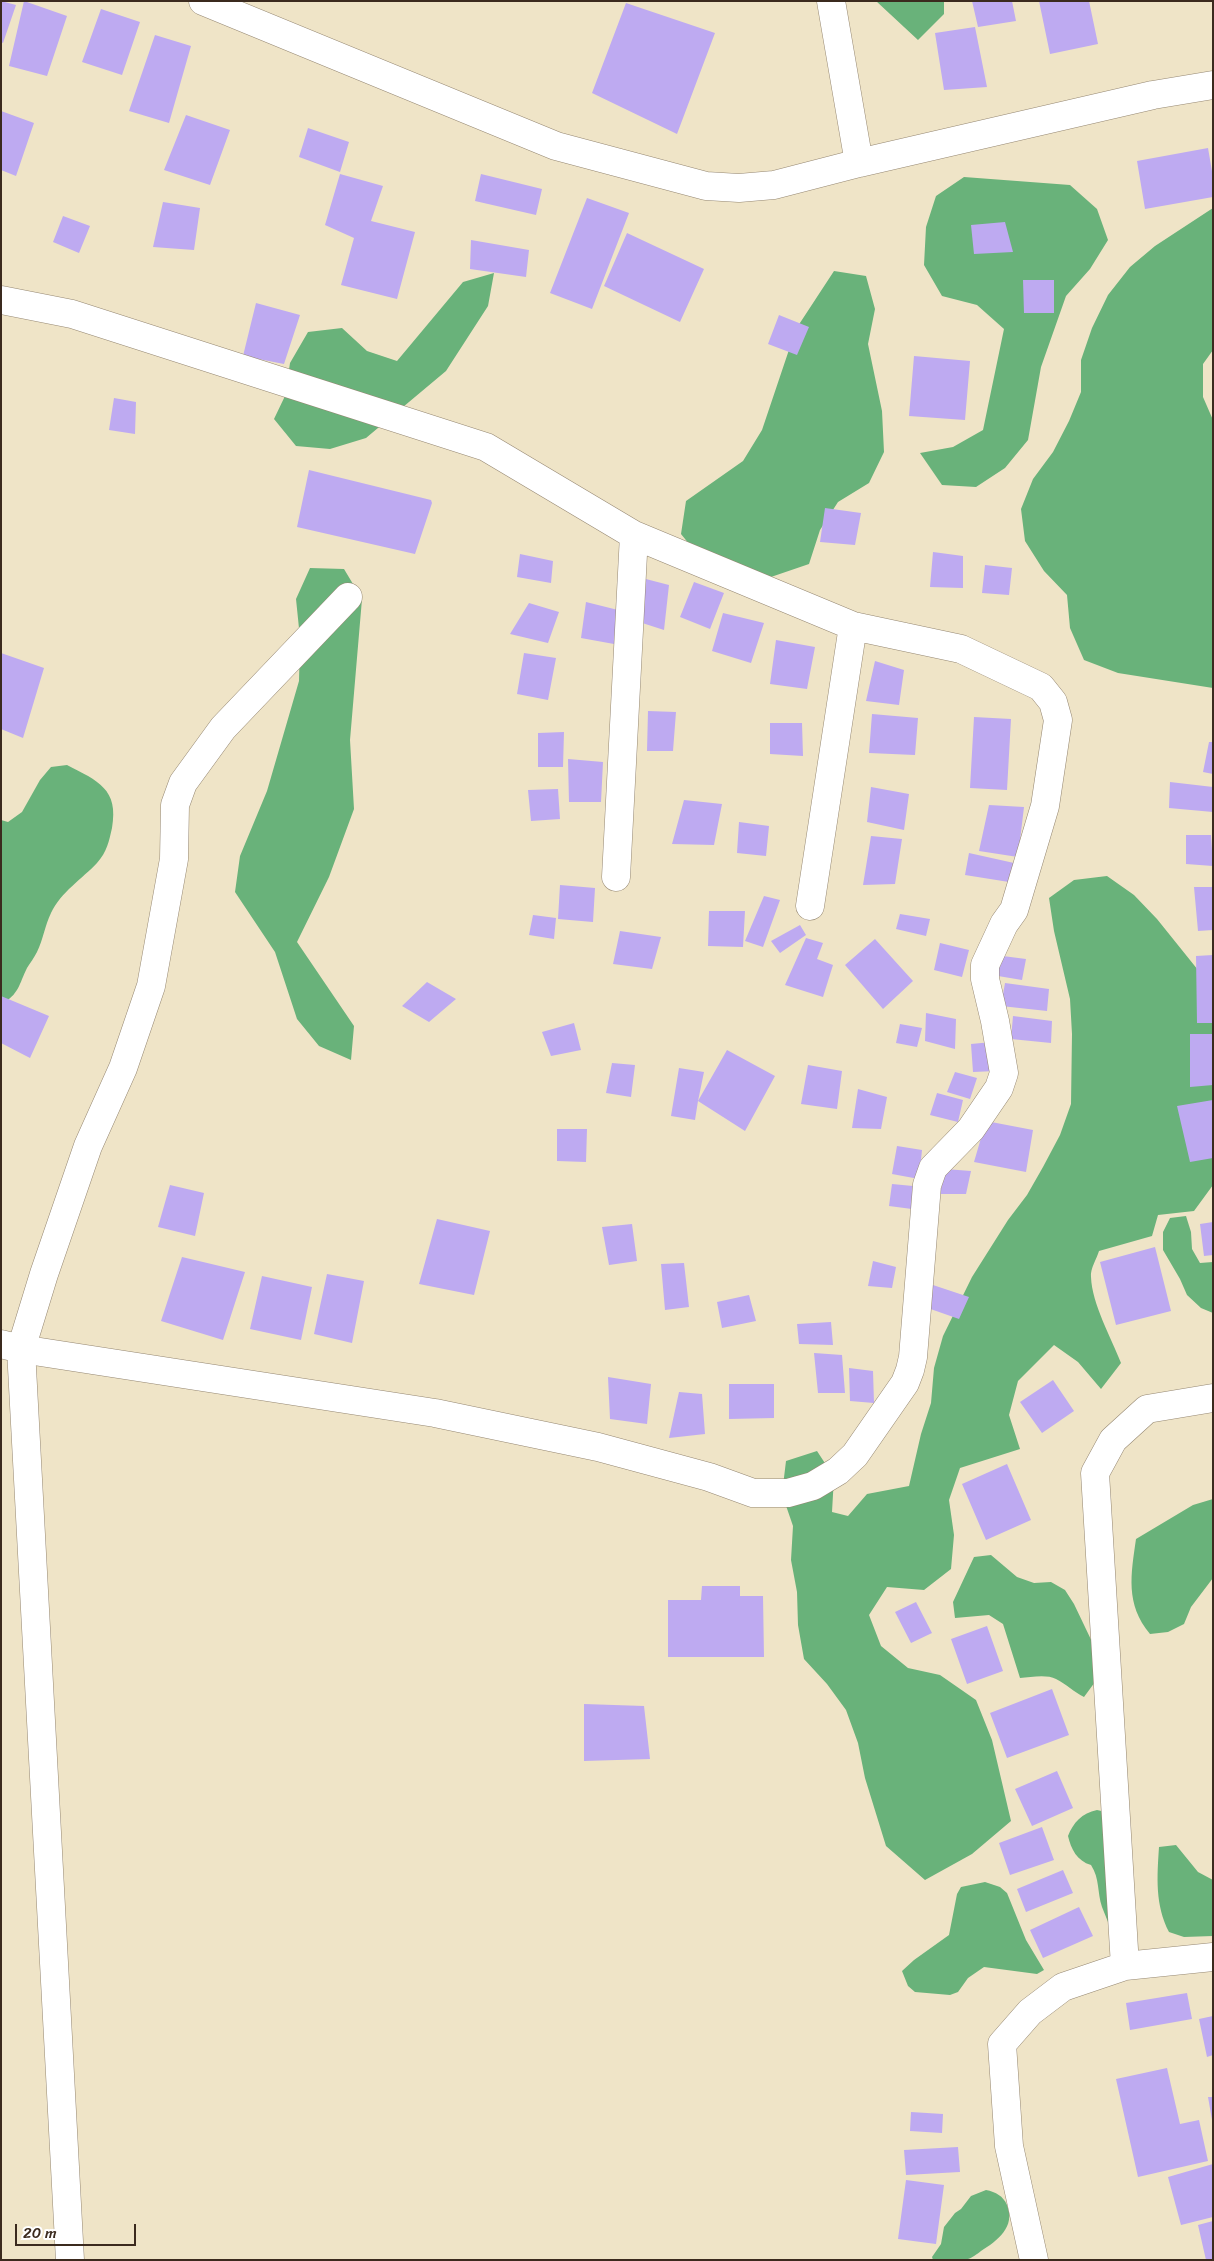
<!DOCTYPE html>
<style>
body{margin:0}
#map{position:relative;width:1214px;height:2261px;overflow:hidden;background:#efe4c7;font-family:Sriracha,sans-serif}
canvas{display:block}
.frame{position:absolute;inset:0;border:2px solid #3b2a1e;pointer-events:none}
.scale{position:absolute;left:15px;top:2224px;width:121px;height:22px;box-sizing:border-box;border:2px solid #3b2a1e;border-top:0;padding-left:6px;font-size:15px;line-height:18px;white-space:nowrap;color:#3b2a1e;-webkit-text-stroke:4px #fff;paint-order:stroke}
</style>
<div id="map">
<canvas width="1214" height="2261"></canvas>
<div class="frame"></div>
<div class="scale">20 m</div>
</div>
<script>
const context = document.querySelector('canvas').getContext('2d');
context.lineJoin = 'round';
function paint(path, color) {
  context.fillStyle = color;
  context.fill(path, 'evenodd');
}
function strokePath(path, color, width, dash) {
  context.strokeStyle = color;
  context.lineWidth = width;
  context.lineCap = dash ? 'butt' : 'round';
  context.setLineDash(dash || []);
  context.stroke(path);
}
paint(new Path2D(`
 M 876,1 L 944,1 L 944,14 L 918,40 Z
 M 964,177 L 1070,185 L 1097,209 L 1108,240 L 1090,269 L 1066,296 L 1041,367 L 1028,440 L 1005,468 L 976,487 L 942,485 L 920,453 L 953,447 L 983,430 L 1004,329 L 977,305 L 942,296 L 924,265 L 926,227 L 936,196 Z
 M 1213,208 L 1213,350 L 1203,364 L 1203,397 L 1213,420 L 1213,688 L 1118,673 L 1084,660 L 1070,628 L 1067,595 L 1044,571 L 1025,541 L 1021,509 L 1033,479 L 1053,452 L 1069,421 L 1081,392 L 1081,360 L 1092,328 L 1108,295 L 1130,267 L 1155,246 Z
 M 834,271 L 866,276 L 875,309 L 868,344 L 882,411 L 884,452 L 869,483 L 838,502 L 820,530 L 809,564 L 768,578 L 702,560 L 681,534 L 686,501 L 743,461 L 762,430 L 796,329 Z
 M 494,273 L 488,306 L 446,371 L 366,438 L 330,449 L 296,446 L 274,419 L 285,396 L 290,363 L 308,332 L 342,328 L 367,351 L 397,361 L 463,282 Z
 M 310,568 L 344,569 L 362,599 L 350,740 L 354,809 L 329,877 L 297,942 L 354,1026 L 351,1060 L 319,1046 L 297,1019 L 275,952 L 235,892 L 240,856 L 267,791 L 299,681 L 300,638 L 296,599 Z
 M 67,765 C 98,781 119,789 112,828 C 109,841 107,852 97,863 C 82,879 61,892 51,913 C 45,925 43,940 37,952 C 34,958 30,963 27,968 C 19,984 19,995 1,1004 L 1,820 L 8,822 L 22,812 L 40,780 L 51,767 Z
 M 1107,876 L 1134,895 L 1157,919 L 1198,970 L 1213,993 L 1213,1185 L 1194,1211 L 1158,1215 L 1152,1236 L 1099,1251 C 1097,1258 1090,1269 1091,1277 C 1092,1304 1111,1337 1121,1363 L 1101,1389 L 1078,1362 L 1054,1345 L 1018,1381 L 1009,1415 L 1020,1449 L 960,1468 L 949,1500 L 954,1535 L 951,1569 L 924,1590 L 887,1587 L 869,1615 L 881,1646 L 908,1668 L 940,1675 L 976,1700 L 992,1740 L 1011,1821 L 972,1854 L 925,1880 L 886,1846 L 865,1778 L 858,1743 L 846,1710 L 827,1684 L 804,1659 L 798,1625 L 797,1592 L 791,1560 L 793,1526 L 782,1494 L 786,1461 L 817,1451 L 834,1477 L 832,1512 L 848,1516 L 867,1494 L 909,1486 L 921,1434 L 931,1403 L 934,1368 L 943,1336 L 972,1277 L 1008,1220 L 1027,1195 L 1043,1167 L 1060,1135 L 1071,1104 L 1072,1034 L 1070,999 L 1054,931 L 1049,898 L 1074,880 Z
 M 1186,1216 L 1191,1232 L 1192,1249 L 1200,1263 L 1213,1262 L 1213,1313 L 1201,1308 L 1187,1295 L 1180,1279 L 1163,1250 L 1163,1232 L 1170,1218 Z
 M 1213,1499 L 1213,1578 L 1191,1607 L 1184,1624 L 1168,1632 L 1150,1634 C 1125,1604 1131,1574 1136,1539 L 1193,1505 Z
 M 991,1555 L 1017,1577 L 1034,1583 L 1051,1582 L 1065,1590 L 1074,1604 L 1095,1648 L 1095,1682 L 1084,1697 C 1074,1692 1066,1684 1056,1679 C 1047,1674 1031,1677 1020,1678 L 1003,1624 L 989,1615 L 955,1618 L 953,1602 L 974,1557 Z
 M 1097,1810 L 1106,1812 L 1116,1922 L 1108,1922 C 1106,1917 1104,1912 1102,1907 C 1097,1892 1100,1879 1091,1865 C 1077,1861 1071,1849 1068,1836 C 1073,1823 1082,1813 1097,1810 Z
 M 1176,1845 L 1198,1872 L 1213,1880 L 1213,1936 L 1184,1937 L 1169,1932 C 1155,1905 1157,1877 1159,1847 Z
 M 985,1882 L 1000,1887 L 1007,1893 L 1026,1940 L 1044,1970 L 1037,1974 L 984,1967 L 968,1978 L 958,1992 L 950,1995 L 915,1992 L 908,1986 L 902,1971 L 914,1960 L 949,1935 L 957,1894 L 961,1887 Z
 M 986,2190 C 996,2192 1003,2196 1007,2205 C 1016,2227 997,2241 981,2251 C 977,2254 972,2258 968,2259 C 958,2261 943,2260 933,2260 L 932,2257 L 941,2244 L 944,2227 L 955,2213 L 961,2209 L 971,2196 Z`), '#69b27a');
paint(new Path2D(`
 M 1,1 L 16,5 L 3,43 L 1,42 Z
 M 24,1 L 67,16 L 47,76 L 9,66 Z
 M 972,1 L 1012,1 L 1016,21 L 978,27 Z
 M 1039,1 L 1089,1 L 1098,44 L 1050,54 Z
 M 626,3 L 715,33 L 677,134 L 592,93 Z
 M 101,9 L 140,22 L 122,75 L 82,62 Z
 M 975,27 L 987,87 L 944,90 L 935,33 Z
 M 155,35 L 191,46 L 169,123 L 129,111 Z
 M 1,111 L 34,123 L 16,176 L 1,170 Z
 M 186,115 L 230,130 L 210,185 L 164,170 Z
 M 308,128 L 349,142 L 340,172 L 299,157 Z
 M 1208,148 L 1213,177 L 1213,197 L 1145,209 L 1137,161 Z
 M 340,174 L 383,186 L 371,221 L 415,232 L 397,299 L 341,285 L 354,238 L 325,225 Z
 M 481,174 L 542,189 L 536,215 L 475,201 Z
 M 587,198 L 629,213 L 592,309 L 550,293 Z
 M 163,202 L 200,208 L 194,250 L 153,247 Z
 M 63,216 L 90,226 L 79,253 L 53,242 Z
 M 1005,222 L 1013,252 L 974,254 L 971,225 Z
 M 627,233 L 704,269 L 680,322 L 604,286 Z
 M 471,240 L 529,250 L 526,277 L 470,269 Z
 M 1023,280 L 1054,280 L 1054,313 L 1024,313 Z
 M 256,303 L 300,315 L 284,364 L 243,356 Z
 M 779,315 L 809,327 L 797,355 L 768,344 Z
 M 914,356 L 970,361 L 965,420 L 909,416 Z
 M 114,398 L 136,402 L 135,434 L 109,430 Z
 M 309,470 L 431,500 L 432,503 L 415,554 L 297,527 Z
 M 825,508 L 861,513 L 855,545 L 820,542 Z
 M 933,552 L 963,556 L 963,588 L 930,587 Z
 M 520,554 L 553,561 L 551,583 L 517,577 Z
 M 985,565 L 1012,568 L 1009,595 L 982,593 Z
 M 642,578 L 669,585 L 664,630 L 633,620 Z
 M 694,582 L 724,593 L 710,629 L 680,617 Z
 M 586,602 L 618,610 L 614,644 L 581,638 Z
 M 529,603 L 559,612 L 548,643 L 510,634 Z
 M 723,613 L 764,623 L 751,663 L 712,651 Z
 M 776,640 L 815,647 L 807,689 L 770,684 Z
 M 1,653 L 44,668 L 23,738 L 1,729 Z
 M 524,653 L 556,658 L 548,700 L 517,694 Z
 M 875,661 L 904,670 L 899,705 L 866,701 Z
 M 648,711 L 676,712 L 673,751 L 647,751 Z
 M 872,714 L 918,718 L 915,755 L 869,753 Z
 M 974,717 L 1011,719 L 1007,790 L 970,788 Z
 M 770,723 L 802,723 L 803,756 L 770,754 Z
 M 564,732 L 563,767 L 538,767 L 538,733 Z
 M 1209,742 L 1213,742 L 1213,774 L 1203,772 Z
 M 568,759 L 603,762 L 601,802 L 569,802 Z
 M 1170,782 L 1213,787 L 1213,812 L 1169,808 Z
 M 871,787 L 909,794 L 904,830 L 867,822 Z
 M 558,789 L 560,819 L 531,821 L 528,790 Z
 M 684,800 L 722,804 L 714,845 L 672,844 Z
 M 989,805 L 1024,807 L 1018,857 L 979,851 Z
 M 739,822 L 769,826 L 766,856 L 737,853 Z
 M 1186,835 L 1211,835 L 1213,866 L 1186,864 Z
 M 871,836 L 902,839 L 895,884 L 863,885 Z
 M 969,853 L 1014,863 L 1009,882 L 965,875 Z
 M 560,885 L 595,888 L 593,922 L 558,919 Z
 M 1194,887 L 1213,887 L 1213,930 L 1198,931 Z
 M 764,896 L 780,900 L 763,947 L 745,941 Z
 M 709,911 L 745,911 L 743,947 L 708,946 Z
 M 900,914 L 930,919 L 926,936 L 896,929 Z
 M 533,915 L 556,918 L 554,939 L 529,935 Z
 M 800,925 L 806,935 L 780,953 L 771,941 Z
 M 620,931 L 661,937 L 652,969 L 613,964 Z
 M 806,938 L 823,943 L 817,959 L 833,965 L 823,997 L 785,985 Z
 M 875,939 L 913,981 L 883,1009 L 845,965 Z
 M 940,943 L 969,950 L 962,977 L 934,970 Z
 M 995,955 L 1026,959 L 1022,980 L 992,975 Z
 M 1213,955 L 1213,1023 L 1197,1023 L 1196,956 Z
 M 427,982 L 456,999 L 429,1022 L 402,1006 Z
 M 1005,983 L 1049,989 L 1047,1011 L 1001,1006 Z
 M 1,996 L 49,1016 L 30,1058 L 1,1043 Z
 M 926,1013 L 956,1019 L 955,1049 L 925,1041 Z
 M 1013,1016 L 1052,1021 L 1051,1043 L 1011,1039 Z
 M 574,1023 L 581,1050 L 551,1056 L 542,1032 Z
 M 900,1024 L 922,1028 L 917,1047 L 896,1043 Z
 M 1190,1034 L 1213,1034 L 1213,1085 L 1190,1087 Z
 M 992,1042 L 996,1071 L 973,1072 L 971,1044 Z
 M 727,1050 L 775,1076 L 745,1131 L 698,1101 L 695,1120 L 671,1116 L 679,1068 L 704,1072 L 698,1101 Z
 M 612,1063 L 635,1065 L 631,1097 L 606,1093 Z
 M 808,1065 L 842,1071 L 837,1109 L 801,1104 Z
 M 955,1072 L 977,1078 L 970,1099 L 947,1092 Z
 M 858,1089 L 887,1097 L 881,1129 L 852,1128 Z
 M 937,1093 L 963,1100 L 958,1122 L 930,1115 Z
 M 1213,1100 L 1213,1158 L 1190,1162 L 1177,1106 Z
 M 986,1121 L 1033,1130 L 1026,1172 L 974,1162 Z
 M 557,1129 L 587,1129 L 586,1162 L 557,1161 Z
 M 897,1146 L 922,1150 L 919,1179 L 892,1174 Z
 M 945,1169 L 971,1171 L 966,1194 L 940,1194 Z
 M 892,1184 L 913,1186 L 912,1209 L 889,1206 Z
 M 170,1185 L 204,1193 L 195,1236 L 158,1227 Z
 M 437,1219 L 490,1231 L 474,1295 L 419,1284 Z
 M 1213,1222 L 1213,1255 L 1204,1256 L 1200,1224 Z
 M 632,1224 L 637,1261 L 609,1265 L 602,1227 Z
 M 1155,1247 L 1171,1311 L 1116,1325 L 1100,1262 Z
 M 182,1257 L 245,1272 L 223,1340 L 161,1321 Z
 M 873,1261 L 896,1267 L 892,1288 L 868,1286 Z
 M 684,1263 L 689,1307 L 665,1310 L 661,1264 Z
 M 327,1274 L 364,1281 L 352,1343 L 314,1334 Z
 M 262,1276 L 312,1287 L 301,1340 L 250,1329 Z
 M 930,1284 L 969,1297 L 959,1319 L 922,1306 Z
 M 749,1295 L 756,1321 L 722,1328 L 717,1302 Z
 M 831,1322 L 833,1345 L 799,1344 L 797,1324 Z
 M 814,1353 L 842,1355 L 845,1393 L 818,1393 Z
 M 849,1368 L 873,1371 L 874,1403 L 850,1401 Z
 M 608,1377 L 651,1384 L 647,1424 L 610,1419 Z
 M 1053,1380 L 1074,1411 L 1042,1433 L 1020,1402 Z
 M 729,1384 L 774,1384 L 774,1418 L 729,1419 Z
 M 679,1392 L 702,1394 L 705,1434 L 669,1438 Z
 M 1007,1464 L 1031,1520 L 986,1540 L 962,1484 Z
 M 702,1586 L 740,1586 L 740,1596 L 763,1596 L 764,1657 L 668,1657 L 668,1600 L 701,1600 Z
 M 916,1602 L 932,1633 L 911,1643 L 895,1612 Z
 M 987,1626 L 1003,1671 L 967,1684 L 951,1639 Z
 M 1052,1689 L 1069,1735 L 1007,1758 L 990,1713 Z
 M 584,1704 L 644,1706 L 650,1759 L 584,1761 Z
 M 1057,1771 L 1073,1808 L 1032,1826 L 1015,1789 Z
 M 1042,1827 L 1054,1860 L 1010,1875 L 999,1843 Z
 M 1063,1870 L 1073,1893 L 1026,1912 L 1017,1889 Z
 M 1079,1907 L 1093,1936 L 1043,1958 L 1030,1930 Z
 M 1187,1993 L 1192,2019 L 1130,2030 L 1126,2003 Z
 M 1213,2016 L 1213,2055 L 1207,2057 L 1199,2019 Z
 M 1167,2068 L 1180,2124 L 1199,2120 L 1208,2161 L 1138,2177 L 1116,2079 Z
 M 1208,2097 L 1213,2097 L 1213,2120 L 1212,2120 Z
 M 911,2112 L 943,2114 L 942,2133 L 910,2131 Z
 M 958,2147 L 960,2172 L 906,2175 L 904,2150 Z
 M 1213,2164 L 1213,2217 L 1181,2225 L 1168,2177 Z
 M 906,2180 L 944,2185 L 936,2244 L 898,2239 Z
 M 1213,2221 L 1213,2260 L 1206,2260 L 1198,2225 Z`), '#beaaf1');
const minor = new Path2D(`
 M 203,1 L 556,146 L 706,186 L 739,188 L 774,185 L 859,163 L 1153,95 L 1213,85
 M 831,1 L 859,163
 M 1,300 L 72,314 L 486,447 L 634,535 L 853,626 L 961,649 L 1041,687 L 1053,702 L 1058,720 L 1045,806 L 1014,910 L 1004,924 L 985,965 L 985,979 L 995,1021 L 1004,1073 L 999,1088 L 971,1129 L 933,1168 L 927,1185 L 913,1357 L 910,1370 L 905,1383 L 855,1455 L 838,1471 L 813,1486 L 788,1493 L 753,1493 L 709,1477 L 598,1447 L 435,1413 L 21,1349 L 44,1274 L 88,1146 L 123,1068 L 151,986 L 174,859 L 175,805 L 183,783 L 223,728 L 348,597
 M 616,877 L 634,535
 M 810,906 L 853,626
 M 1,1344 L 21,1349 L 70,2260
 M 1125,1966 L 1095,1473 L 1113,1440 L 1147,1409 L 1213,1398
 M 1034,2260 L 1009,2146 L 1002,2044 L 1030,2012 L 1063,1987 L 1125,1966 L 1213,1957`);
strokePath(minor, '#958772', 29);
strokePath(minor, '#fff', 28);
</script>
